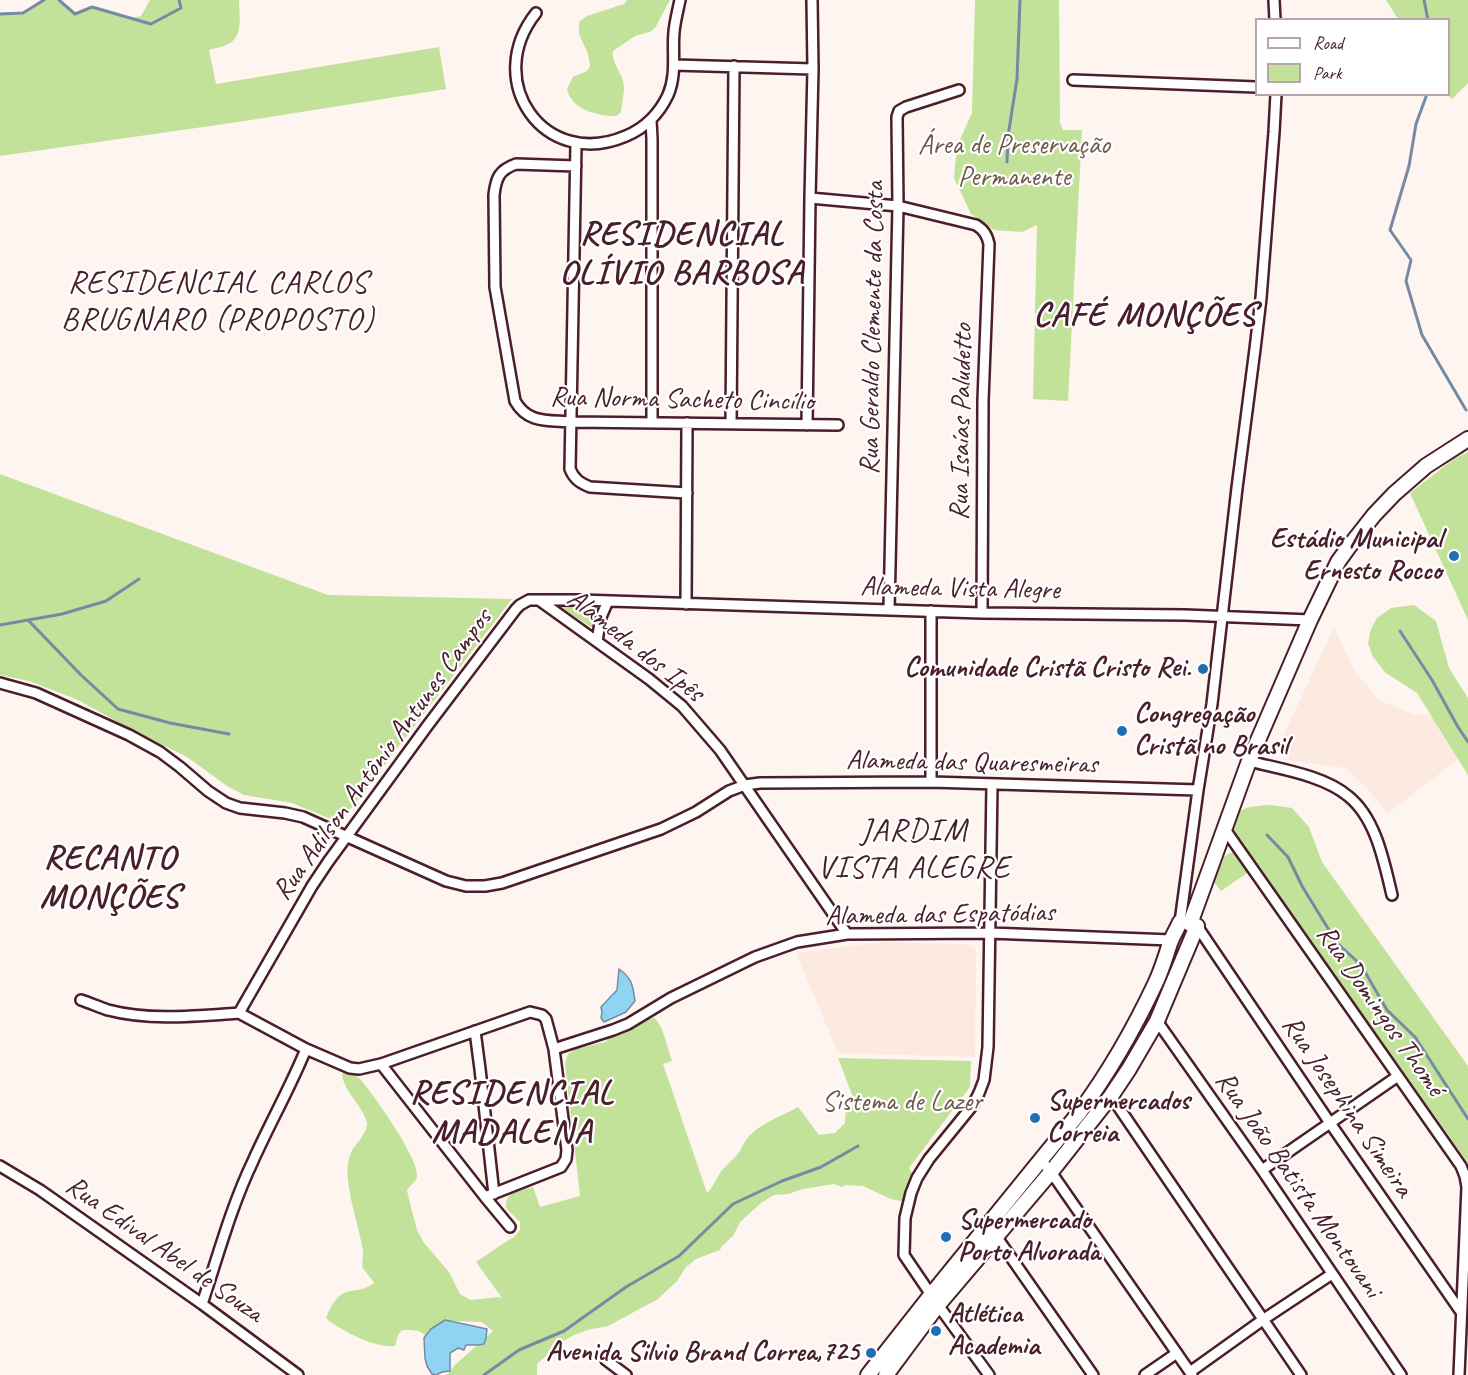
<!DOCTYPE html>
<meta charset="utf-8">
<style>
body{margin:0}
#map{position:relative;width:1468px;height:1375px;overflow:hidden;background:#fef5f1;font-family:Caveat,sans-serif}
canvas{display:block}
.legend{position:absolute;left:1255px;top:18px;width:195px;height:78px;box-sizing:border-box;background:#fff;border:2px solid #b7a5aa;margin:0;padding:8px 10px;list-style:none;font-size:18px;color:#4a1f2b}
.legend li{display:flex;align-items:center;gap:12px;height:30px}
.legend b{width:30px;border:2px solid #b7a5aa}
</style>
<div id="map">
<canvas width="1468" height="1375"></canvas>
<ul class="legend">
<li><b style="height:8px;background:#fff"></b>Road</li>
<li><b style="height:16px;background:#c2e199"></b>Park</li>
</ul>
</div>
<script>
const context = document.querySelector('canvas').getContext('2d');
context.lineJoin = 'round';
function paint(path, color) {
  context.fillStyle = color;
  context.fill(path, 'evenodd');
}
function strokePath(path, color, width, dash) {
  context.strokeStyle = color;
  context.lineWidth = width;
  context.lineCap = dash ? 'butt' : 'round';
  context.setLineDash(dash || []);
  context.stroke(path);
}
function drawText(font, color, halo, rows, align = 'center') {
  context.font = font + ' Caveat,sans-serif';
  context.lineWidth = 4.5;
  context.setLineDash([]);
  context.textBaseline = 'middle';
  context.strokeStyle = halo;
  context.fillStyle = color;
  for (const [text, x, y, turn = 0] of rows) {
    context.save();
    context.translate(x, y);
    context.rotate((+turn || 0) * Math.PI / 180);
    context.textAlign = isNaN(turn) ? turn : align;
    if (halo) context.strokeText(text, 0, 0);
    context.fillText(text, 0, 0);
    context.restore();
  }
}
paint(new Path2D(`
 M 1334,627 L 1355,673 L 1381,701 L 1415,715 L 1438,716 L 1464,755 L 1387,814 L 1370,792 L 1345,768 L 1289,760 L 1287,751 L 1279,745 Z
 M 882,942 L 966,944 L 976,949 L 975,1057 L 838,1053 L 796,953 Z`), '#fce9e0');
paint(new Path2D(`
 M 44,0 L 59,0 L 75,14 L 92,7 L 132,18 L 141,16 L 150,0 L 239,0 C 239,14 244,37 228,44 C 222,47 215,48 209,50 L 216,84 L 439,47 L 446,89 L 238,122 L 0,156 L 0,14 L 23,13 Z
 M 627,0 L 670,0 L 655,28 L 650,32 L 635,36 L 613,51 C 611,63 623,73 624,86 C 624,94 622,103 621,112 L 616,116 C 602,116 579,112 571,98 C 569,96 568,92 567,89 L 573,77 L 587,71 L 590,66 L 588,54 L 579,34 L 579,22 L 587,16 L 624,4 Z
 M 975,0 L 1059,0 L 1060,123 L 1063,130 L 1082,130 L 1068,401 L 1033,399 L 1037,225 L 1022,232 L 994,230 L 971,214 L 954,178 L 957,146 L 972,113 Z
 M 1386,0 L 1468,0 L 1468,83 L 1452,99 L 1448,95 L 1448,20 L 1398,19 Z
 M 1468,452 L 1468,620 L 1410,493 L 1454,459 Z
 M 0,474 L 328,595 L 512,599 L 343,819 L 336,821 L 292,803 L 244,795 L 227,786 L 187,757 L 125,726 L 78,700 L 29,681 L 0,675 Z
 M 562,604 L 598,605 L 599,606 L 595,616 L 594,629 L 560,607 Z
 M 1414,605 L 1436,621 L 1449,668 L 1468,698 L 1468,775 L 1417,693 L 1386,673 L 1373,657 L 1368,643 L 1371,629 L 1377,618 L 1391,608 Z
 M 1270,805 L 1292,808 L 1309,827 L 1322,862 L 1468,1066 L 1468,1163 L 1230,827 C 1238,805 1249,807 1270,805 Z
 M 1230,853 L 1235,853 L 1240,856 L 1250,871 L 1221,891 L 1214,882 L 1224,857 Z
 M 1187,932 L 1141,1038 L 1092,1113 L 1057,1159 L 1054,1155 L 1087,1112 L 1181,933 Z
 M 655,1018 L 662,1029 L 672,1061 L 663,1064 L 707,1193 C 713,1187 715,1181 720,1173 C 725,1165 734,1160 739,1152 C 742,1149 743,1143 746,1140 C 759,1123 781,1117 798,1107 L 819,1135 L 835,1133 L 845,1123 L 846,1107 L 856,1105 L 838,1058 L 971,1061 L 970,1087 L 909,1168 L 917,1180 L 918,1195 L 905,1202 L 891,1199 L 863,1186 L 846,1185 L 842,1187 L 834,1184 L 803,1189 L 788,1194 L 774,1195 L 761,1203 L 740,1222 L 733,1236 L 722,1246 L 720,1250 L 696,1259 L 686,1267 L 677,1281 L 658,1299 L 608,1326 L 587,1330 L 574,1335 L 562,1342 L 537,1364 L 537,1375 L 447,1375 L 455,1365 L 493,1331 L 482,1322 L 451,1321 L 439,1328 L 427,1339 C 422,1328 412,1331 402,1330 L 398,1335 L 395,1346 C 377,1349 339,1330 326,1318 C 329,1310 334,1299 342,1294 C 353,1288 361,1293 374,1283 C 371,1278 366,1273 363,1268 C 361,1262 364,1255 363,1250 C 359,1225 341,1178 350,1155 C 353,1146 368,1133 367,1123 C 363,1105 344,1093 342,1074 L 345,1072 C 351,1072 356,1075 361,1080 C 373,1094 420,1160 417,1176 C 416,1183 409,1185 407,1191 L 417,1230 L 424,1243 L 449,1272 L 460,1294 L 471,1300 L 499,1297 L 502,1298 L 476,1262 L 504,1243 L 514,1237 L 520,1230 L 520,1222 L 506,1208 C 505,1191 519,1191 533,1187 L 540,1207 L 580,1196 L 567,1081 L 565,1063 L 568,1054 L 576,1049 L 605,1042 L 618,1031 L 644,1019 Z`), '#c2e199');
const water = new Path2D(`
 M 619,969 C 632,978 633,986 635,1001 L 626,1012 L 604,1022 L 601,1018 L 602,1012 L 601,1007 L 617,990 Z
 M 445,1320 L 487,1329 L 486,1338 L 484,1344 L 478,1345 L 466,1345 L 464,1350 L 458,1348 L 450,1353 L 450,1371 L 442,1372 L 436,1375 L 432,1374 L 427,1366 L 425,1358 L 424,1338 L 431,1329 Z`);
paint(water, '#91d3f3');
strokePath(water, '#758ba3', 1.5);
strokePath(new Path2D(`
 M 59,0 L 75,14 L 92,7 L 151,24 L 181,8 L 179,0
 M 1424,0 L 1428,20
 M 0,14 L 23,13 L 44,0
 M 1427,94 L 1416,124 L 1409,166 L 1390,230 L 1411,260 L 1406,281 L 1422,335 L 1466,410
 M 1007,162 L 1008,136 L 1017,79 L 1020,0
 M 28,620 L 81,675 L 118,709 L 170,723 L 229,734
 M 0,625 L 62,614 L 106,601 L 139,579
 M 1400,631 L 1432,680 L 1458,727 L 1468,742
 M 1267,835 L 1288,857 L 1302,886 L 1337,943 L 1361,965 L 1387,1010 L 1415,1037 L 1468,1119
 M 484,1375 L 519,1350 L 564,1331 L 626,1287 L 679,1256 L 733,1204 L 782,1181 L 821,1167 L 858,1146`), '#758ba3', 3);
const street = new Path2D(`
 M 1274,0 L 1275,20
 M 536,13 C 482,81 544,171 626,136 C 645,128 659,114 668,95 C 677,74 672,53 674,32 C 675,21 678,10 680,0
 M 674,65 L 813,69
 M 1073,80 L 1256,87
 M 1276,94 L 1274,132 L 1261,298 L 1255,349 L 1237,488 L 1212,704 L 1198,790 L 1180,922 L 1197,926 L 1330,1123 L 1461,1312
 M 651,120 L 652,139 L 652,423
 M 576,144 L 570,469 C 574,479 580,483 590,487 L 687,493
 M 576,166 L 516,164 C 499,170 496,178 494,195 L 495,287 L 515,401 C 528,424 548,420 571,422 L 838,425
 M 810,198 L 898,206 L 976,225 C 984,230 987,235 989,244 L 983,400 L 982,613
 M 731,424 L 734,66
 M 807,425 L 810,198 L 813,69 L 812,0
 M 539,600 L 649,679 L 682,706 L 720,750 L 847,934
 M 686,604 L 687,423
 M 889,610 L 898,206 L 897,117 L 899,111 L 906,107 L 959,90
 M 931,611 L 931,782
 M 597,641 L 601,617 L 608,601
 M 0,683 L 36,693 L 129,735 L 160,752 L 180,767 L 208,791 L 226,803 L 240,808 L 285,813 L 303,817 L 446,881 L 466,886 L 485,886 L 502,883 L 661,829 L 696,812 L 729,791 L 745,785 L 760,783 L 931,782 L 1198,790
 M 1249,761 C 1279,769 1323,775 1348,796 C 1376,818 1384,862 1392,895
 M 1224,828 L 1461,1166 L 1465,1176 L 1467,1187 L 1459,1375
 M 81,1000 C 90,1003 99,1007 108,1010 C 150,1021 196,1016 239,1013
 M 239,1013 L 312,886 L 328,862 L 428,725 L 516,609 L 520,605 L 529,600 L 580,600 L 982,613 L 1185,615 L 1310,620
 M 239,1013 L 306,1049 L 350,1068 L 359,1069 L 381,1064 L 530,1012 L 542,1015 L 546,1019 L 554,1049 L 567,1150 L 566,1159 L 561,1167 L 485,1197
 M 1157,1021 L 1262,1170 L 1401,1375
 M 475,1031 L 480,1069 L 494,1194
 M 554,1049 L 613,1030 L 628,1024 L 671,998 L 755,957 L 797,942 L 847,934 L 990,933 L 1171,940
 M 381,1064 L 485,1197 L 510,1227
 M 1111,1096 L 1301,1375
 M 1041,1160 L 1051,1172 L 1192,1375
 M 0,1166 L 40,1190 L 202,1304 L 298,1375
 M 1262,1170 L 1398,1076
 M 996,1236 L 1093,1375
 M 202,1304 C 218,1256 231,1207 253,1161 C 270,1123 290,1088 306,1049
 M 606,1360 L 626,1375
 M 1190,1372 L 1264,1319 L 1332,1274
 M 989,1375 L 938,1305 L 904,1255 L 905,1218 L 911,1193 L 917,1178 L 929,1159 L 973,1105 L 979,1093 L 984,1080 L 988,1047 L 992,784
 M 1145,1375 L 1177,1353`);
const secondary = new Path2D(`
 M 1190,924 L 1249,761 L 1310,620 L 1338,562 L 1348,548 L 1374,515 L 1394,494 L 1426,466 L 1468,439
 M 868,1375 L 931,1295 L 1079,1113 C 1110,1071 1134,1029 1156,982 C 1162,969 1166,956 1170,943 C 1173,935 1177,929 1180,922
 M 886,1375 L 938,1305 L 1051,1172 L 1111,1096 L 1129,1069 L 1157,1021 L 1197,926`);
strokePath(street, '#4a1f2b', 14);
strokePath(secondary, '#4a1f2b', 18);
strokePath(street, '#fff', 9);
strokePath(secondary, '#fff', 14);
for (const [x, y, r, color] of [
 [1454,556,6,"#1f6fb2"],
 [1203,669,6,"#1f6fb2"],
 [1122,731,6,"#1f6fb2"],
 [1035,1118,6,"#1f6fb2"],
 [946,1237,6,"#1f6fb2"],
 [936,1331,6,"#1f6fb2"],
 [871,1353,6,"#1f6fb2"]
]) {
  const dot = new Path2D();
  dot.arc(x, y, r, 0, 2 * Math.PI);
  context.fillStyle = color;
  context.fill(dot);
  strokePath(dot, '#fff', 2);
}
drawText('28px', '#6e594c', '#fff', [
 ["Área de Preservação",1014,146],
 ["Permanente",1014,178],
 ["Sistema de Lazer",902,1103]
]);
drawText('28px', '#4a1f2b', '#fff', [
 ["Rua Geraldo Clemente da Costa",873,328,-89],
 ["Rua Norma Sacheto Cincílio",682,400,1],
 ["Rua Isaías Paludetto",962,422,-89],
 ["Alameda Vista Alegre",960,589,1],
 ["Alameda dos Ipês",635,646,38],
 ["Rua Adilson Antônio Antunes Campos",383,755,-54],
 ["Alameda das Quaresmeiras",972,763,1],
 ["Alameda das Espatódias",940,915,-1],
 ["Rua Domingos Thomé",1380,1011,55],
 ["Rua Josephina Simeira",1347,1107,56],
 ["Rua João Batista Montovani",1298,1185,55],
 ["Rua Edival Abel de Souza",164,1250,35]
]);
drawText('bold 28px', '#4a1f2b', '#fff', [
 ["Estádio Municipal",1442,540,"right"],
 ["Ernesto Rocco",1442,572,"right"],
 ["Comunidade Cristã Cristo Rei.",1191,669,"right"],
 ["Congregação",1134,715],
 ["Cristã no Brasil",1134,747],
 ["Supermercados",1047,1102],
 ["Correia",1047,1134],
 ["Supermercado",958,1221],
 ["Porto Alvorada",958,1253],
 ["Atlética",948,1315],
 ["Academia",948,1347],
 ["Avenida Silvio Brand Correa,725",859,1353,"right"]
], 'left');
context.letterSpacing = '1.5px';
drawText('32px', '#4a1f2b', '#fff', [
 ["RESIDENCIAL CARLOS",218,284],
 ["BRUGNARO (PROPOSTO)",218,321],
 ["JARDIM",914,832],
 ["VISTA ALEGRE",914,869]
]);
context.letterSpacing = '0px';
context.letterSpacing = '1.5px';
drawText('bold 34px', '#4a1f2b', '#fff', [
 ["RESIDENCIAL",682,235],
 ["OLÍVIO BARBOSA",682,274],
 ["CAFÉ MONÇÕES",1145,316],
 ["RECANTO",110,859],
 ["MONÇÕES",110,898],
 ["RESIDENCIAL",512,1094],
 ["MADALENA",512,1133]
]);
context.letterSpacing = '0px';
</script>
